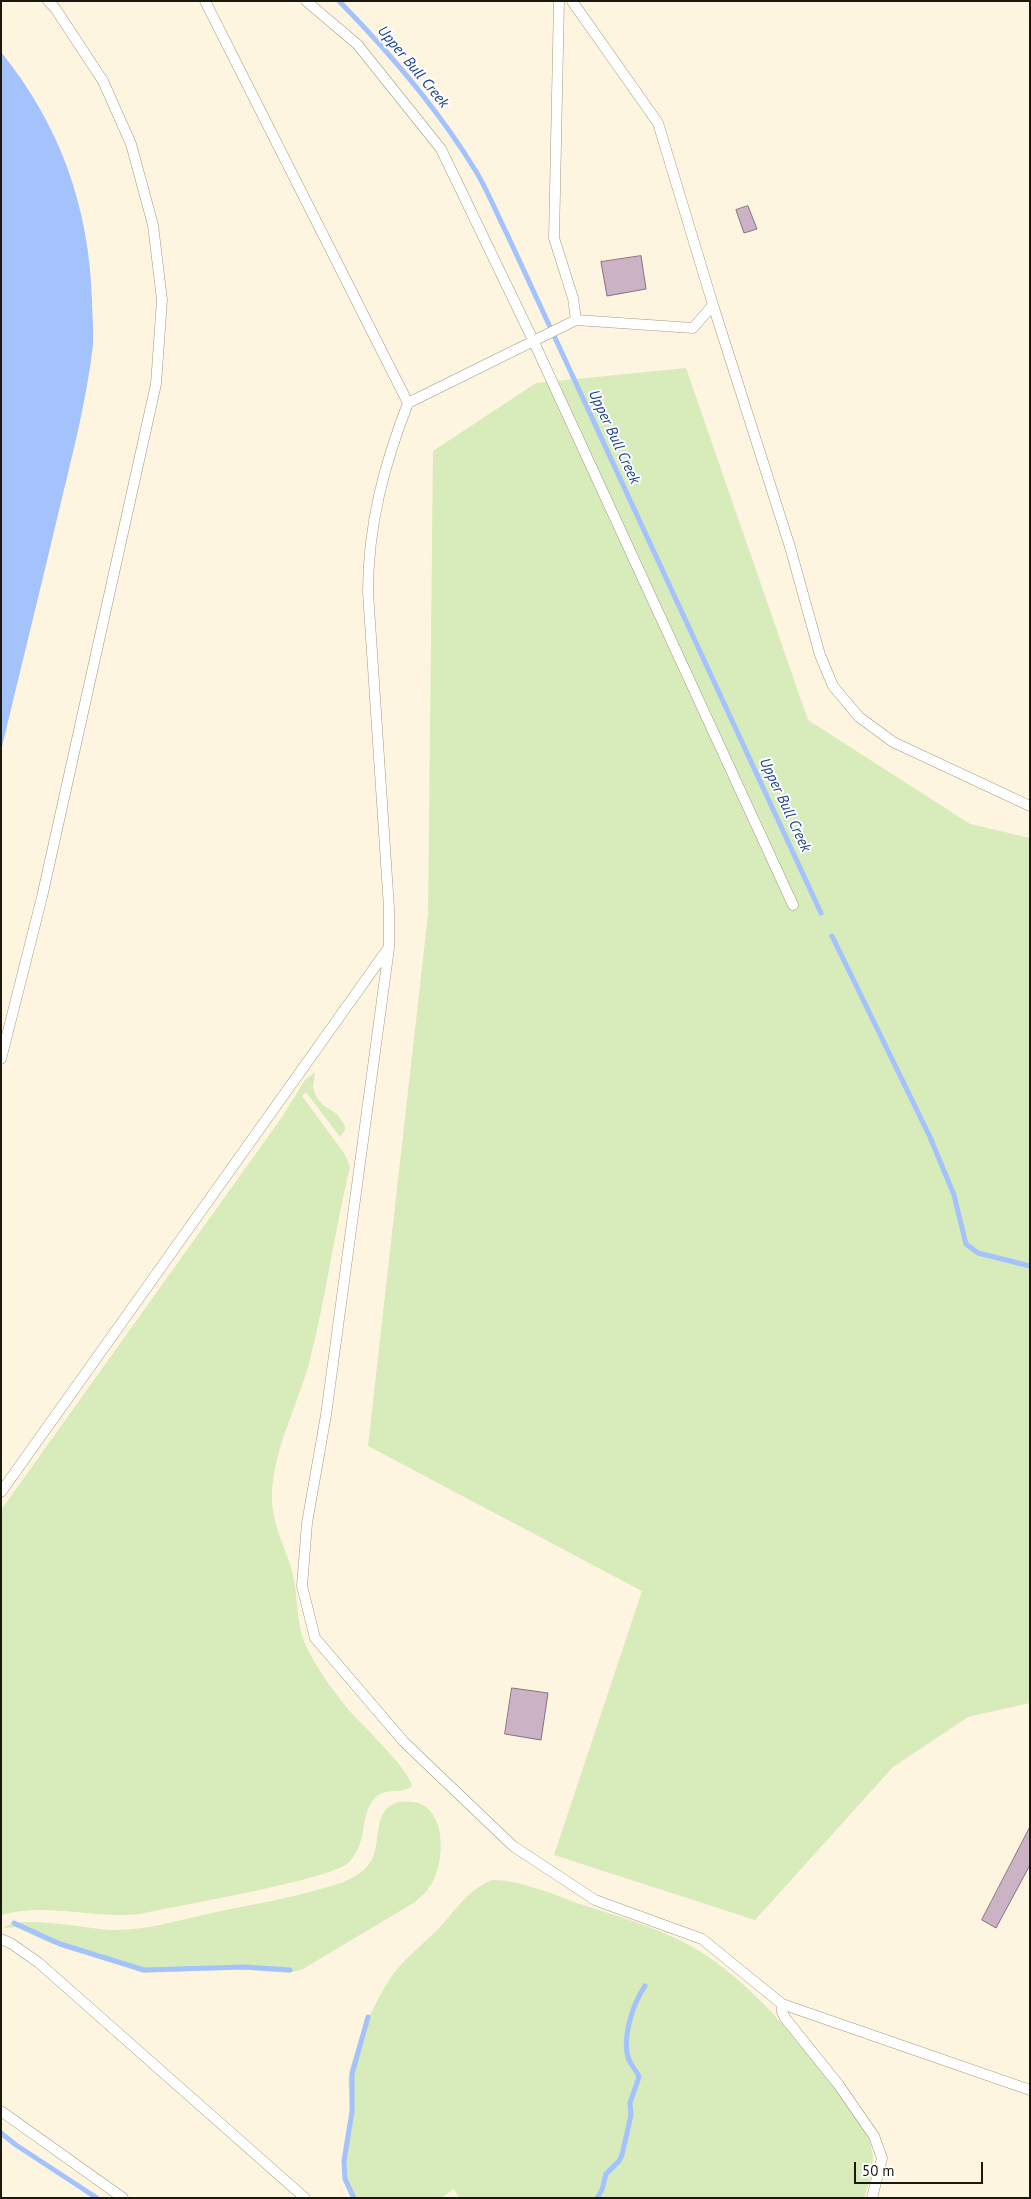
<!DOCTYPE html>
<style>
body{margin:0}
#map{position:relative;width:1031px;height:2199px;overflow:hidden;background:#fef5e0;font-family:"PT Sans",sans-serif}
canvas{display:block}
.frame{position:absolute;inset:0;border:2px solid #1b180e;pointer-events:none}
.scale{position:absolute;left:854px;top:2162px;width:129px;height:22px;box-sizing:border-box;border:2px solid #1b180e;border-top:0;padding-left:6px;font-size:15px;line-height:18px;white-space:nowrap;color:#1b180e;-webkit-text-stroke:4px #fff;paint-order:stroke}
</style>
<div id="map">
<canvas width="1031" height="2199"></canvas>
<div class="frame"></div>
<div class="scale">50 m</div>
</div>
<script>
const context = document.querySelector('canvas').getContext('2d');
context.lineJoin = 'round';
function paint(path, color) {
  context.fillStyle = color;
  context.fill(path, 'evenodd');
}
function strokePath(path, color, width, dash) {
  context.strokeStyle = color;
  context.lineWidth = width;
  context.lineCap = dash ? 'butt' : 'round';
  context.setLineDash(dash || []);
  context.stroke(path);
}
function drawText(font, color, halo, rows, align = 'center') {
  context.font = font + ' "PT Sans",sans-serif';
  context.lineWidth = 4;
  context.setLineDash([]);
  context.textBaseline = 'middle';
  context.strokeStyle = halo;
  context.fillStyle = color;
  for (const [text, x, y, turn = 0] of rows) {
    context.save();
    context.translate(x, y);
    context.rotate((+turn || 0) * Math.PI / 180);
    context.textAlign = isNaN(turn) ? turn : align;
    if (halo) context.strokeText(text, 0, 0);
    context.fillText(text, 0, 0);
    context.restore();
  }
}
paint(new Path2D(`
 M 686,368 L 808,720 L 970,824 L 1030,838 L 1030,1703 L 968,1717 L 893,1767 L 755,1920 L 554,1855 L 642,1591 L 368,1446 L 428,914 L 433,451 L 536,383 Z
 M 315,1072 L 313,1088 L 317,1098 L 323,1105 L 337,1114 L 345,1126 L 345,1130 L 340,1137 L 306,1092 L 302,1096 L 344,1153 L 350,1167 C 334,1232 326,1299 309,1363 C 297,1408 272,1451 272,1498 C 272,1524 285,1546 292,1571 C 299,1597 295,1623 307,1648 C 318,1670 332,1689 347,1708 C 360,1723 410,1770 412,1786 C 403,1795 385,1786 374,1799 C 359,1816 369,1841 349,1862 C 332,1880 174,1906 140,1914 C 93,1919 47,1902 1,1915 L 1,1510 L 282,1117 L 305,1080 Z
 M 398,1802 C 406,1802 414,1801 421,1804 C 448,1817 444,1867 429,1888 C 426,1893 420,1897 415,1902 L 303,1969 L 289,1973 L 234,1969 L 144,1973 L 50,1943 L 15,1927 L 3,1928 C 20,1914 87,1929 111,1930 C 145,1931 179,1920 212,1913 C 249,1905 287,1899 324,1888 C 342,1883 365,1876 373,1857 C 381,1837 373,1810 398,1802 Z
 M 493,1880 C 522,1881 550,1893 577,1903 C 619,1917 666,1929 704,1954 C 756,1988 795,2038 833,2086 C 847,2104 866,2124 871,2146 C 876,2165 870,2180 864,2198 L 459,2198 L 454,2189 L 441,2198 L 351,2198 C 335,2169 345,2143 350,2112 C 351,2100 347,2087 349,2074 C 356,2043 375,2000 394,1973 C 407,1956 425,1943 440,1927 C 457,1909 468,1889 493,1880 Z`), '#d7ebbb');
paint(new Path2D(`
 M 1,52 C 60,125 89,206 92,300 C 92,314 94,330 93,345 C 86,405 70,464 56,523 C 38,599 19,675 1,751 Z`), '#a4c3fd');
strokePath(new Path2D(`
 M 339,1 C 390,53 439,110 477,173 C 488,192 497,214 507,234 L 821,913
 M 832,936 L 930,1137 L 954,1195 L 966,1244 L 978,1253 L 1030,1266
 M 14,1923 L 60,1944 L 144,1970 L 245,1967 L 290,1970
 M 1,2133 L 16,2145 L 97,2198
 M 354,2198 L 345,2179 L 344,2161 L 352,2112 L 352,2074 L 368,2017
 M 597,2198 L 602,2190 L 606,2174 L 619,2161 L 622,2155 L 631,2115 L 630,2103 L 639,2077 C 637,2071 632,2067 629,2060 C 621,2040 633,2003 645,1986`), '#a4c3fd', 5);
const building = new Path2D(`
 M 748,206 L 757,229 L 744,233 L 736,210 Z
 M 641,256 L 646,289 L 607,296 L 601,262 Z
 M 512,1688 L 548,1693 L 541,1740 L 505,1734 Z
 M 1030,1827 L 1030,1865 L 996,1928 L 982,1920 Z`);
paint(building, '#cbb3c5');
strokePath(building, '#867081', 1);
const lane = new Path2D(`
 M 205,1 L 408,403
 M 306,1 L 357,44 L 441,149 L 533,340 L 793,905
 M 559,1 L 554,238 L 573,298 L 576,320
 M 572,1 L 658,123 L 713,305 L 693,328 L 576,320 L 408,403 C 384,465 368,525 368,592 L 389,908 L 389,948 L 326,1415 L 307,1523 L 302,1586 L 315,1638 L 404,1742 L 513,1846 L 595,1900 L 702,1939 L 782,2004 L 1030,2090
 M 713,305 L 790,547 L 820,655 L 833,686 L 859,717 L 893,742 L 1030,806
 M 1,1059 L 42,897 L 156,384 L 162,300 L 153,225 L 131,144 L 103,81 L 55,8 L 48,1
 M 1,1492 L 387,950
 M 1,1939 L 12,1944 L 39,1963 L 305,2198
 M 782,2004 L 782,2012 L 785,2018 L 838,2084 L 874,2136 L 882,2158 L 872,2198
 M 1,2111 L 123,2198`);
strokePath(lane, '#a49a82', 11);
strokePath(lane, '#fff', 10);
drawText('italic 15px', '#1a4293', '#fff', [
 ["Upper Bull Creek",413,67,50],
 ["Upper Bull Creek",614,437,65],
 ["Upper Bull Creek",785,805,65]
]);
</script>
